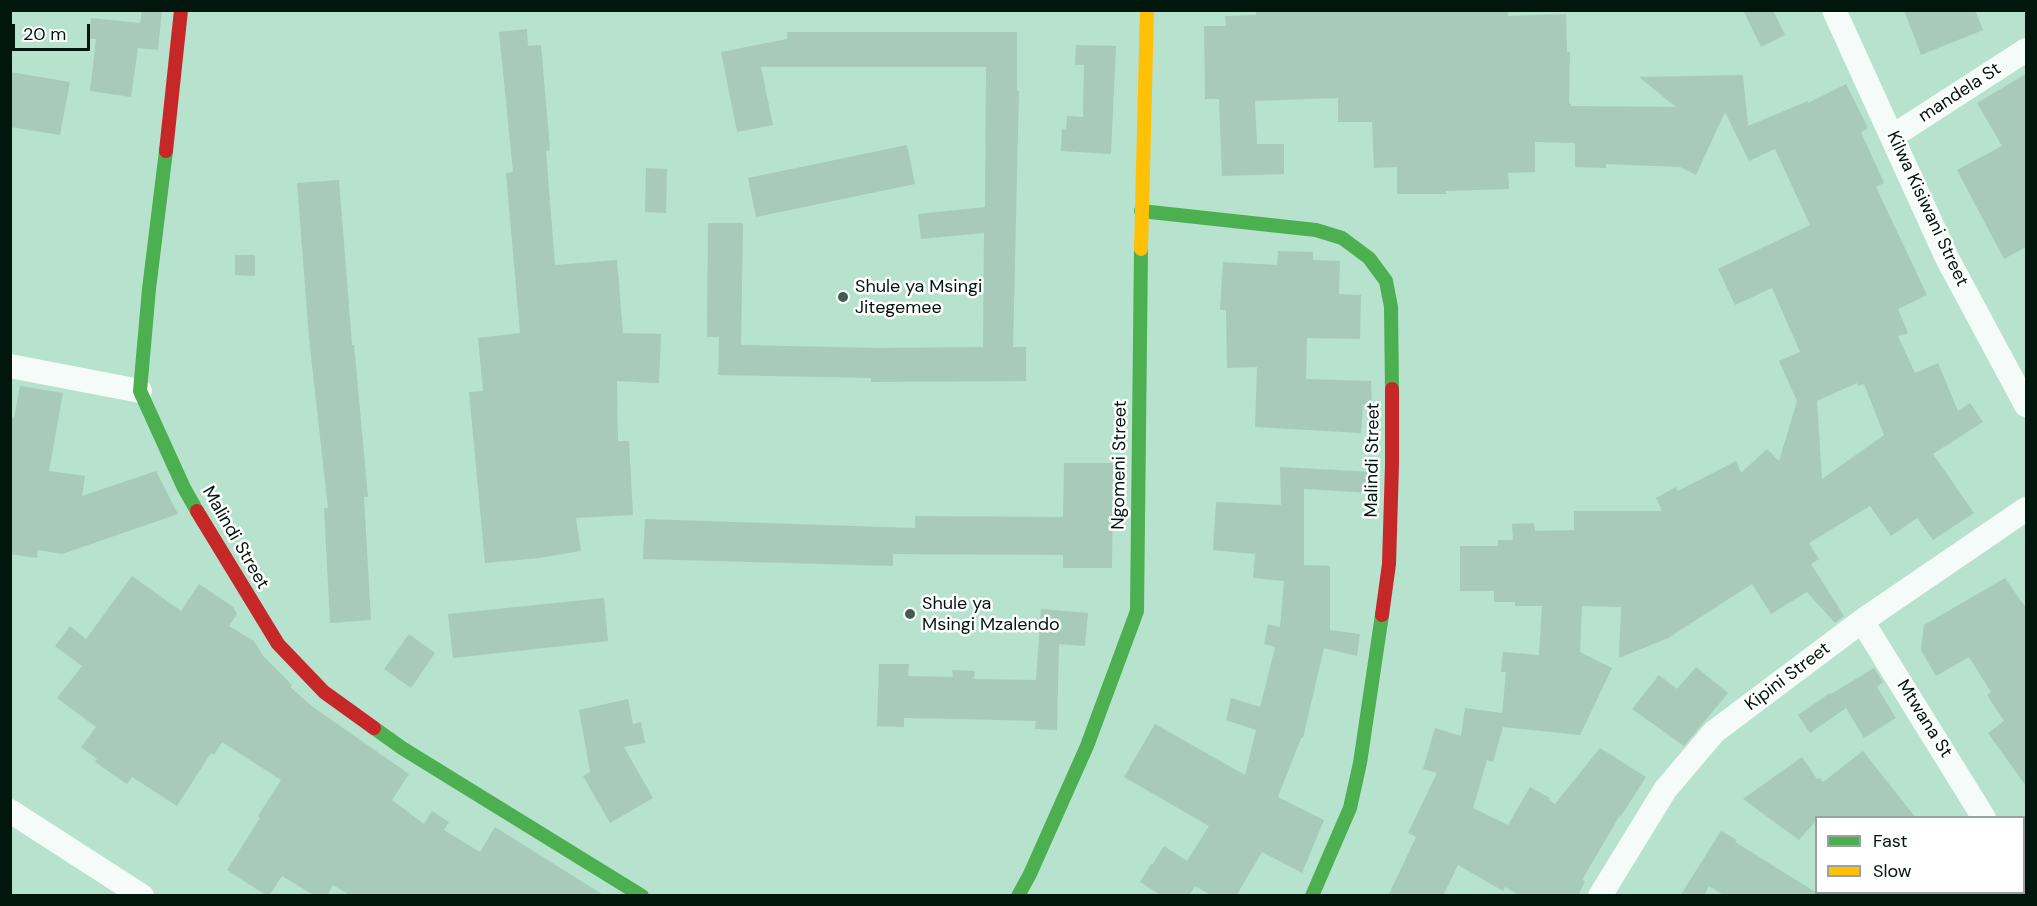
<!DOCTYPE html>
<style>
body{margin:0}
#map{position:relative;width:2037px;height:906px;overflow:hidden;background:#b6e2ce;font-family:"DM Sans",sans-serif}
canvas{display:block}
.frame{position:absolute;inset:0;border:12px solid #01160d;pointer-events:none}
.legend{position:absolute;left:1815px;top:816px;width:210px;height:78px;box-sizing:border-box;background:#fff;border:2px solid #99a29e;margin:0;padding:8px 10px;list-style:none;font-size:18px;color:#01160d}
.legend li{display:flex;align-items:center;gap:12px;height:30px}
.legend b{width:30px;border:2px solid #99a29e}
.scale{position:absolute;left:12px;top:24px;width:78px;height:27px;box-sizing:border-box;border:3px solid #01160d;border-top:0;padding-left:8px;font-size:18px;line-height:21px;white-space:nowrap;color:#01160d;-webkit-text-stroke:4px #fff;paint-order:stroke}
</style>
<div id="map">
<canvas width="2037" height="906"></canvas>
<div class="frame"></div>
<ul class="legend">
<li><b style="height:8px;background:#4caf50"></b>Fast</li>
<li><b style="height:8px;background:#ffc107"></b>Slow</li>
</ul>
<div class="scale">20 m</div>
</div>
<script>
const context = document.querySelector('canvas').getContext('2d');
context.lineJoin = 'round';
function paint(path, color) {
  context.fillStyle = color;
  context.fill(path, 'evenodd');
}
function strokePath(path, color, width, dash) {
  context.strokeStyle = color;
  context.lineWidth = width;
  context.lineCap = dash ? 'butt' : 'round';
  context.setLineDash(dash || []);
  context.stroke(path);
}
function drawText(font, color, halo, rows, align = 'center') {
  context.font = font + ' "DM Sans",sans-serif';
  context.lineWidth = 5;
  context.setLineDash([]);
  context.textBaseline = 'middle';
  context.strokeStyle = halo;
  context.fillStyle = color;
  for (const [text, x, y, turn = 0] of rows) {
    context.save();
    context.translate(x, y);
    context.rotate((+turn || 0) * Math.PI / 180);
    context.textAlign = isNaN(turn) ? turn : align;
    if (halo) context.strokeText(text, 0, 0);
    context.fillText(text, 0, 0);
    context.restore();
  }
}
paint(new Path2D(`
 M 142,10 L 162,10 L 158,50 L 138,48 L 131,97 L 90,91 L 96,39 L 89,39 L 91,18 L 140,23 Z
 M 1256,10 L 1508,10 L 1508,16 L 1566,14 L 1567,52 L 1570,52 L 1569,103 L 1571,104 L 1571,106 L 1676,107 L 1639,77 L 1743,75 L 1748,126 L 1808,101 L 1808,103 L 1846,84 L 1868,128 L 1861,132 L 1884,183 L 1876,187 L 1927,295 L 1898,309 L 1908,333 L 1898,336 L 1915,373 L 1938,363 L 1958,411 L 1970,403 L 1983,422 L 1933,454 L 1974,513 L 1933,540 L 1917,518 L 1891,536 L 1870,506 L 1809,543 L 1819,559 L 1811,564 L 1844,616 L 1835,623 L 1807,592 L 1771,614 L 1752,584 L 1668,638 L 1619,658 L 1621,607 L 1582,606 L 1580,652 L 1612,668 L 1580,735 L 1503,727 L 1493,762 L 1487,760 L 1473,808 L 1508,825 L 1530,787 L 1550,798 L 1549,800 L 1555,804 L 1600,748 L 1646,777 L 1621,816 L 1620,815 L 1582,880 L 1585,881 L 1578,896 L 1521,896 L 1505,887 L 1503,891 L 1458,865 L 1443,896 L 1388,896 L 1416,837 L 1408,833 L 1437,773 L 1423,769 L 1435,728 L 1461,736 L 1465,708 L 1502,713 L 1506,672 L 1501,672 L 1503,652 L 1539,655 L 1542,606 L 1515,606 L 1515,602 L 1494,602 L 1494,591 L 1460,591 L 1460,546 L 1498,546 L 1498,540 L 1513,540 L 1512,524 L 1534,523 L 1535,531 L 1574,530 L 1574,511 L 1662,511 L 1656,498 L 1676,487 L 1678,491 L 1736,461 L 1741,473 L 1767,449 L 1779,461 L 1797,401 L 1779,361 L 1800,352 L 1772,288 L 1735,305 L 1718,269 L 1810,225 L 1775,149 L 1749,161 L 1725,112 L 1696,175 L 1680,167 L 1606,164 L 1606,168 L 1575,167 L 1575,143 L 1535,142 L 1535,172 L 1508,173 L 1509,189 L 1446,191 L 1446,194 L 1397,194 L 1397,167 L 1374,168 L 1372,122 L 1338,122 L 1338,98 L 1255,101 L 1257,144 L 1284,144 L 1284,174 L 1222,176 L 1219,99 L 1205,99 L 1204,26 L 1226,26 L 1225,16 L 1256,15 ZM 1857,383 L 1858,386 L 1864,384 L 1884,435 L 1822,479 L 1817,401 Z
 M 1743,10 L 1773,10 L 1785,35 L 1761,47 Z
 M 1904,10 L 1975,10 L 1983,30 L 1921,55 Z
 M 527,29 L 528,46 L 541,45 L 550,150 L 546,151 L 555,265 L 617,260 L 623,333 L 661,334 L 659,383 L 617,381 L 618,441 L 629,441 L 633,515 L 576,518 L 581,551 L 539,558 L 485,563 L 469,392 L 483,391 L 478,338 L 520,333 L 506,173 L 513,172 L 499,32 Z
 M 787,32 L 1017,32 L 1017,91 L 1019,91 L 1013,347 L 1026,347 L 1026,381 L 871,382 L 871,378 L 718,375 L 719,337 L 707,337 L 708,223 L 743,223 L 741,345 L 879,348 L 983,347 L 984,233 L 921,239 L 918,214 L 985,207 L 986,67 L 761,67 L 773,125 L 737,132 L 721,52 L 787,39 Z
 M 1076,45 L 1116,46 L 1111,154 L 1061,151 L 1062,129 L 1066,130 L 1067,116 L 1083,117 L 1084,65 L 1075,65 Z
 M 10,72 L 70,82 L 60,135 L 10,127 Z
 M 2026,74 L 2026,247 L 2004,259 L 1957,170 L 2002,146 L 1977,103 Z
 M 907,145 L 915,184 L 756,217 L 748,178 Z
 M 646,168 L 667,169 L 666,213 L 645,212 Z
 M 339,180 L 352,345 L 354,345 L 368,497 L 364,497 L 371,620 L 330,623 L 324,508 L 328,508 L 309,338 L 297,183 Z
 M 1278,251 L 1313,252 L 1313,260 L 1340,261 L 1339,294 L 1361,295 L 1360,339 L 1307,338 L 1306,379 L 1371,381 L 1372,406 L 1363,405 L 1361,433 L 1255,427 L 1257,367 L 1227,368 L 1226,310 L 1220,310 L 1223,262 L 1277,265 Z
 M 235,255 L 255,255 L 255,276 L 235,275 Z
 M 20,386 L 63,393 L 49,471 L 85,476 L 82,496 L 156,471 L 178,514 L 62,554 L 38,550 L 37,558 L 10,554 L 10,417 L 14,418 Z
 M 1064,463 L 1113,463 L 1112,568 L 1063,568 L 1063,555 L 893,554 L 893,566 L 643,559 L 645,519 L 915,528 L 915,516 L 1063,517 Z
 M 1280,467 L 1373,472 L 1372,493 L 1304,489 L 1304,565 L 1330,566 L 1330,630 L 1360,634 L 1357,656 L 1324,648 L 1303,738 L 1301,738 L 1278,797 L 1324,820 L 1302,873 L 1262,852 L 1236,896 L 1212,896 L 1195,886 L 1189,896 L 1162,896 L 1140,882 L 1151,864 L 1152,865 L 1164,846 L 1187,861 L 1209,826 L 1124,777 L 1155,724 L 1245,775 L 1256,730 L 1226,720 L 1231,698 L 1260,707 L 1275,647 L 1264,644 L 1268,624 L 1280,627 L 1284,581 L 1253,578 L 1255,554 L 1213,550 L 1216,502 L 1281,505 Z
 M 132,576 L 181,611 L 199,584 L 233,607 L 237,614 L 229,626 L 254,641 L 264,657 L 292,685 L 290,687 L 313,707 L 409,774 L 392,800 L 424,824 L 432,811 L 449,822 L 444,830 L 480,852 L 495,827 L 605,896 L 351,896 L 333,885 L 327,896 L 315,896 L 282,876 L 269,896 L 267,896 L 227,870 L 260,818 L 258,816 L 281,780 L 222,742 L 214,755 L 211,753 L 177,806 L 132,777 L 127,784 L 95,762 L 97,759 L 81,747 L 96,727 L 57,698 L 82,666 L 55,646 L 70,626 L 86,639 Z
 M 2005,578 L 2026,608 L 2026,786 L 1988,733 L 2004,721 L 1987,695 L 1991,692 L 1969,657 L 1936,676 L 1921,650 L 1924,625 Z
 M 604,598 L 608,641 L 453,658 L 448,614 Z
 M 1041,609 L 1088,613 L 1085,646 L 1059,644 L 1057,730 L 1035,729 L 1036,721 L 961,719 L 904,718 L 904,727 L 877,726 L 879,664 L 909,664 L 908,676 L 953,677 L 952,670 L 975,671 L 974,679 L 1036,680 Z
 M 409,634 L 435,653 L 411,688 L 384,669 Z
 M 1696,667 L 1728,693 L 1684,746 L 1632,709 L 1659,675 L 1677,689 Z
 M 1874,668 L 1883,682 L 1877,687 L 1896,718 L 1864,738 L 1846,708 L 1810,733 L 1798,715 L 1830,693 L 1831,694 Z
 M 628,699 L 633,724 L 641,722 L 645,743 L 624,747 L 653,798 L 610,823 L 583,776 L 590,772 L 579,710 Z
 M 1863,751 L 1916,818 L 1816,818 L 1816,821 L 1799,840 L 1743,799 L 1802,757 L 1817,779 L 1820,778 L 1823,782 Z
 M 1721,831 L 1737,840 L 1735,842 L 1822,896 L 1725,896 L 1709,886 L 1704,896 L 1680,896 Z`), '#a8caba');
strokePath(new Path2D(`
 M 1834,10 L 1947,258 L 2026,405
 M 1893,136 L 2026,50
 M 10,366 L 140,391
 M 1862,621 L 1984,818
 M 10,811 L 142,896
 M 2024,888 L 2026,893
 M 1600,896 L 1665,790 L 1714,732 L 1862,621 L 2026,509
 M 1934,896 L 1936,892`), '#f4fbf8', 24);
strokePath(new Path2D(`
 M 166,151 L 149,289 L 140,391 L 184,488 L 197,511
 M 1141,211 L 1316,230 L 1342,238 L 1369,258 L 1386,281 L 1391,307 L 1392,389
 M 374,728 L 402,748 L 642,896
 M 1018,896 L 1030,874 L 1087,746 L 1137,611 L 1141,249
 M 1312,896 L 1350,808 L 1360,763 L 1382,615`), '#4caf50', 14);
strokePath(new Path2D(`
 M 1141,249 L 1147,10`), '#ffc107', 14);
strokePath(new Path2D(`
 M 166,151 L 181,10
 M 197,511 L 278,644 L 324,692 L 374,728
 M 1382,615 L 1389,564 L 1392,465 L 1392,389`), '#c62828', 14);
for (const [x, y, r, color] of [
 [843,297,6,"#405d51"],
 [910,614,6,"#405d51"]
]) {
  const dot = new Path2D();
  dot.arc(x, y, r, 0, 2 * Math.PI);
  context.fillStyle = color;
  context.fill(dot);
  strokePath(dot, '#fff', 2);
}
drawText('18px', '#01160d', '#fff', [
 ["mandela St",1960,93,-33],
 ["Kilwa Kisiwani Street",1927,209,65],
 ["Malindi Street",1373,460,-89],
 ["Ngomeni Street",1120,465,-89],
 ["Malindi Street",235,538,60],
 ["Kipini Street",1788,677,-37],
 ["Mtwana St",1924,719,58]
]);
drawText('18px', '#01160d', '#fff', [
 ["Shule ya Msingi",855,287],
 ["Jitegemee",855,308],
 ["Shule ya",922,604],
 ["Msingi Mzalendo",922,625]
], 'left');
</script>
